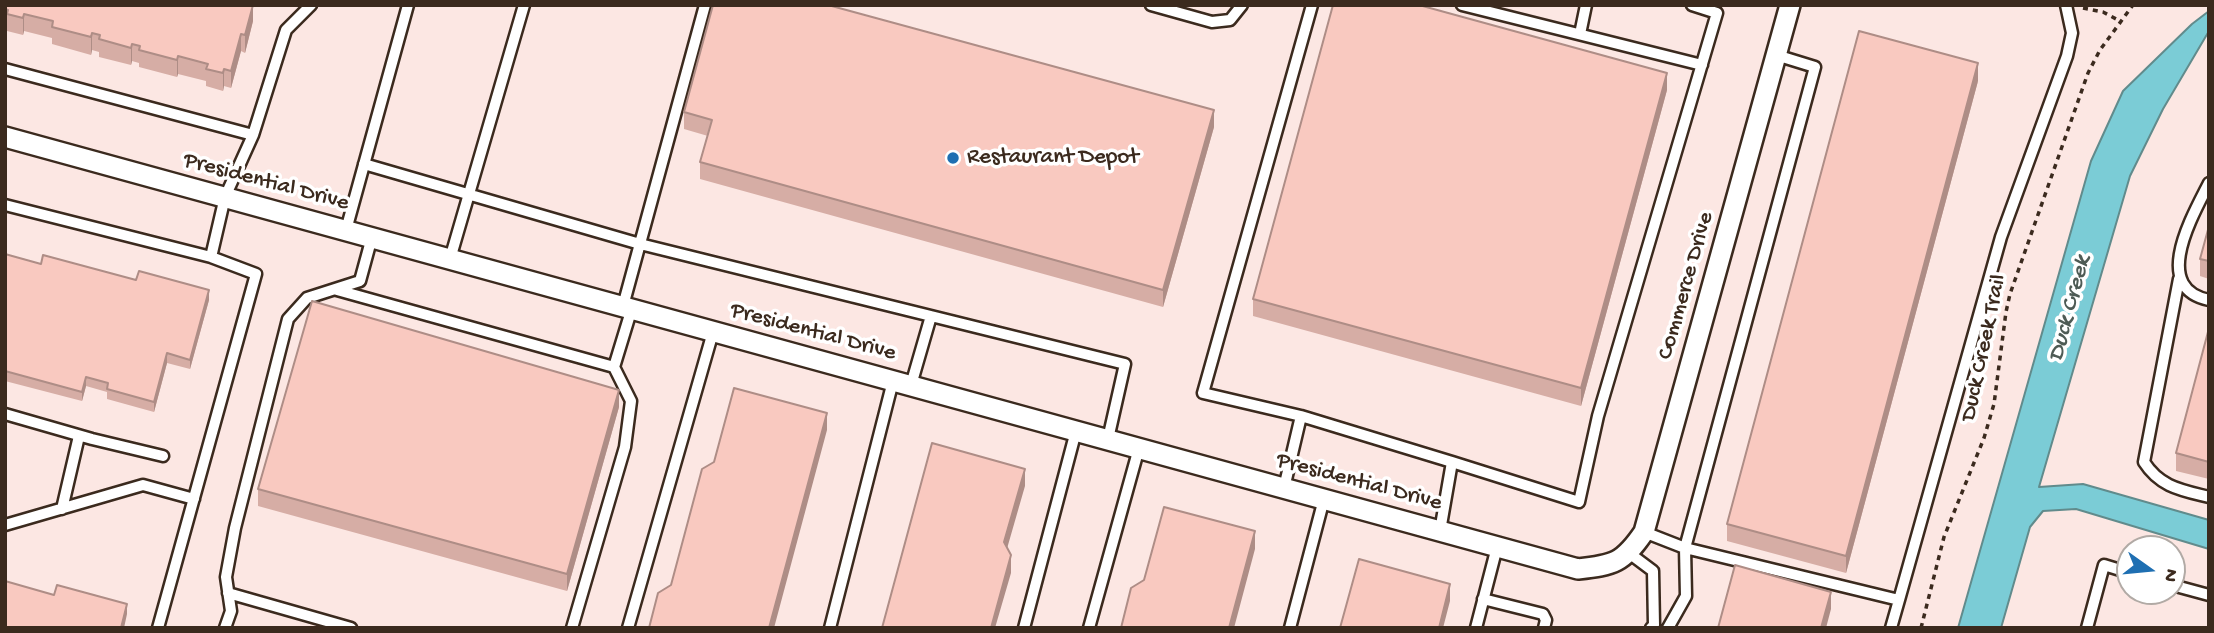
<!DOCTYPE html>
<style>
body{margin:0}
#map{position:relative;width:2214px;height:633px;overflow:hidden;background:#fef4f2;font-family:"Gochi Hand",sans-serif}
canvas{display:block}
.frame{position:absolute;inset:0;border:7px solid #3b2a1e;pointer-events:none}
.north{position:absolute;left:2116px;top:535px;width:70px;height:70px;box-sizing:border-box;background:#fff;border:2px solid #b1aaa5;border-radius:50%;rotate:105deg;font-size:19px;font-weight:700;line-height:28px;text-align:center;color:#3b2a1e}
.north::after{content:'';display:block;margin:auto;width:24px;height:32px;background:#1f6fb2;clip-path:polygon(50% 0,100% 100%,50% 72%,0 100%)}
</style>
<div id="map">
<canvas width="2214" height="633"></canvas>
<div class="frame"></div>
<div class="north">N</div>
</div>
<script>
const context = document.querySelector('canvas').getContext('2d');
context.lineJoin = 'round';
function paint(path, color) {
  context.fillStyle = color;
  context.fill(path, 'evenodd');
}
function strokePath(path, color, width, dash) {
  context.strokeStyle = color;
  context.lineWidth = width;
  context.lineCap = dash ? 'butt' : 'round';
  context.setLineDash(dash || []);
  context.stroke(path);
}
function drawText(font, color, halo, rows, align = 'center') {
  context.font = font + ' "Gochi Hand",sans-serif';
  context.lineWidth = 7;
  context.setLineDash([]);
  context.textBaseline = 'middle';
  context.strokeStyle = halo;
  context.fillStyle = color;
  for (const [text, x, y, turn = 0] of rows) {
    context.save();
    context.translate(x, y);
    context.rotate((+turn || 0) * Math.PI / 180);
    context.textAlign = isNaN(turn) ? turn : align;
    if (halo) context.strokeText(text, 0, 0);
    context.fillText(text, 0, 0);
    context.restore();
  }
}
paint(new Path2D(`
 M 5,5 L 2209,5 L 2209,628 L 5,628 ZM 2130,549 L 2172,549 L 2172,591 L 2130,591 Z`), '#fce7e3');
const water = new Path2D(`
 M 2209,11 L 2209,31 L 2163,109 L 2130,176 L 2039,487 L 2083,484 L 2209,520 L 2209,549 L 2076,509 L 2043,511 L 2030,527 L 2001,628 L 1958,628 L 2091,161 L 2123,91 L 2192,24 Z`);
paint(water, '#7bccd6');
strokePath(water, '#618b8c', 2);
const service = new Path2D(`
 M 1151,5 L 1212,22 L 1230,20 L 1242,5
 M 1462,5 L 1702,65
 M 1580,34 L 1586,5
 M 5,69 L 253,135
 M 364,164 L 640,244 L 1125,364 L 1108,439
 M 2209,183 C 2193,215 2150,288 2209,300
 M 5,205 L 211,257 L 225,197 L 253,135 L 286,30 L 311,5
 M 346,230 L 408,5
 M 450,259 L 524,5
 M 2179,279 L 2144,462 C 2160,487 2181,490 2209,497
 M 337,290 L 614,367
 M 623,306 L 705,5
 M 911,385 L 931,316
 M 5,414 L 92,439 L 163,456
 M 1301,416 L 1452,462
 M 1284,488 L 1301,416 L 1203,393 L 1312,5
 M 62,509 L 79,436
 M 5,525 L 143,485 L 194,499
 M 1440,531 L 1452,462 L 1579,502 L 1598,416 L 1717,13 L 1692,5
 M 1644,532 L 1685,548 L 1899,600 L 1891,628
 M 1629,553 L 1653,571 L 1654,625 L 1651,628
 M 2172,585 L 2209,595
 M 228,593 L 351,628
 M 1483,599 L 1543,614 L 1546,620 L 1544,628
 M 1899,600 L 2001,237 L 2067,56 L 2072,33 L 2066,5
 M 158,628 L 256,274 L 211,257
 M 225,628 L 231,611 L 226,577 L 235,528 L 288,319 L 307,298 L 360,281 L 372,237
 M 572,628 L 625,447 L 631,401 L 614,367 L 632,308
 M 628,628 L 713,332
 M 830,628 L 893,381
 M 1024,628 L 1076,431
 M 1089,628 L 1139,448
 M 1290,628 L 1324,499
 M 1476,628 L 1497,547
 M 1668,628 L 1686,596 L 1685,548 L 1815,67 L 1776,55
 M 2087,628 L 2104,565 L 2130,573`);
const minor = new Path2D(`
 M 5,137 L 1578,569 C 1614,565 1623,563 1644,532 L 1790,5`);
strokePath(service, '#3b2a1e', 15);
strokePath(minor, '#3b2a1e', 24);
strokePath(new Path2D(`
 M 2083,8 L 2103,12 L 2120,21
 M 1921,628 L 1944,537 L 1984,438 L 1994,404 L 2006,312 L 2010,294 L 2088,73 L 2100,50 L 2133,5`), '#3b2a1e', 3.5, [5, 5]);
strokePath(service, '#fff', 10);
strokePath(minor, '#fff', 19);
paint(new Path2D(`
 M 5,5 L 253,5 L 253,21 L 245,53 L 241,51 L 231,88 L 224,86 L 223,91 L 206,86 L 206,81 L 178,74 L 177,77 L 139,67 L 139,63 L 132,61 L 131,65 L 99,57 L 99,52 L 92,50 L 91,55 L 52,44 L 52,38 L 24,31 L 23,35 L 7,31 L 7,27 L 5,26 Z
 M 1978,81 L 1846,573 L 1727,541 L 1727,524 Z
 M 1667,90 L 1581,406 L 1253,316 L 1253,299 Z
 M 684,112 L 1214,127 L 1163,307 L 700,179 L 700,162 L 708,136 L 684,129 Z
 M 2209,226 L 2209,279 L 2200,276 L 2200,259 Z
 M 5,254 L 41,264 L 209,300 L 190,369 L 167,363 L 154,412 L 107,399 L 107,392 L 86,386 L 82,401 L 5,381 Z
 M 2209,328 L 2209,479 L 2176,471 L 2176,453 Z
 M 619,407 L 567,591 L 258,506 L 258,489 Z`), '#d6ada5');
paint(new Path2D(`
 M 253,5 L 253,21 L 245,53 L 245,35 Z
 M 24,14 L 24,31 L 23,35 L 23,18 Z
 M 92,33 L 92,50 L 91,55 L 91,37 Z
 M 241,34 L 241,51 L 231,88 L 231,71 Z
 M 132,44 L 132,61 L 131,65 L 131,48 Z
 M 178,56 L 178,74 L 177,77 L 177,60 Z
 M 1978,63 L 1978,81 L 1846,573 L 1846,556 Z
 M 224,69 L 224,86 L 223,91 L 223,73 Z
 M 1667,73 L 1667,90 L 1581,406 L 1581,388 Z
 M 1214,110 L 1214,127 L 1163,307 L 1163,290 Z
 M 209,290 L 209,300 L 190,369 L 190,360 Z
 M 167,353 L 167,363 L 154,412 L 154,402 Z
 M 86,377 L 86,386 L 82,401 L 82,392 Z
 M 619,390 L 619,407 L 567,591 L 567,574 Z
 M 827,413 L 827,430 L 774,628 L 769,628 Z
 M 1025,469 L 1025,486 L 1004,559 L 1004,542 Z
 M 1255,531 L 1255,549 L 1234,628 L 1229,628 Z
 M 1011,555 L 1011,573 L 995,628 L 991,628 Z
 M 1450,584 L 1450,601 L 1443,628 L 1439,628 Z
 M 1831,592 L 1831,609 L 1826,628 L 1821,628 Z
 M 127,604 L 127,614 L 124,628 L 121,628 Z`), '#ae8d86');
const building = new Path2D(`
 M 5,5 L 253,5 L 245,35 L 241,34 L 231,71 L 224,69 L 223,73 L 206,69 L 208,64 L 178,56 L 177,60 L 139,50 L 140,46 L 132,44 L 131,48 L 99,39 L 100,35 L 92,33 L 91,37 L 52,27 L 53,21 L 24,14 L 23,18 L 7,14 L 8,10 L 5,9 Z
 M 713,5 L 828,5 L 1214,110 L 1163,290 L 700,162 L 712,120 L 684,112 Z
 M 1333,5 L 1419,5 L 1667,73 L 1581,388 L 1253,299 Z
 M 1859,31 L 1978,63 L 1846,556 L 1727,524 Z
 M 2209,226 L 2209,261 L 2200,259 Z
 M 5,254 L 41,264 L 43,255 L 136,280 L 139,271 L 209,290 L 190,360 L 167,353 L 154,402 L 107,389 L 108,383 L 86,377 L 82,392 L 5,371 Z
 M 312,301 L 619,390 L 567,574 L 258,489 Z
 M 2209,328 L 2209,462 L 2176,453 Z
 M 734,388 L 827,413 L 769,628 L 649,628 L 658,593 L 671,585 L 702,469 L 714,462 Z
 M 932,443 L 1025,469 L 1004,542 L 1011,555 L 991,628 L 882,628 Z
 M 1164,507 L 1255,531 L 1229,628 L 1121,628 L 1131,588 L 1144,580 Z
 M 1359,559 L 1450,584 L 1439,628 L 1340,628 Z
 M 1735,565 L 1831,592 L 1821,628 L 1718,628 Z
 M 5,581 L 54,595 L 57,585 L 127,604 L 121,628 L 5,628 Z`);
paint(building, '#f9c9c0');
strokePath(building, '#ae8d86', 2);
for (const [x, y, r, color] of [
 [953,158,7,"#1f6fb2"]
]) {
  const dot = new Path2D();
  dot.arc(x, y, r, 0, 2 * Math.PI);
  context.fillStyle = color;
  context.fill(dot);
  strokePath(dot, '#fff', 2.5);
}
drawText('23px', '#3b2a1e', '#fff', [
 ["Restaurant Depot",967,158]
], 'left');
drawText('23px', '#3b2a1e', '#fff', [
 ["Presidential Drive",266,183,15],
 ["Commerce Drive",1687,286,-74],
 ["Presidential Drive",813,333,15],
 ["Duck Creek Trail",1985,348,-78],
 ["Presidential Drive",1359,483,15]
]);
drawText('italic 24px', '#4e5b55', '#fff', [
 ["Duck Creek",2071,309,-75]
]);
</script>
